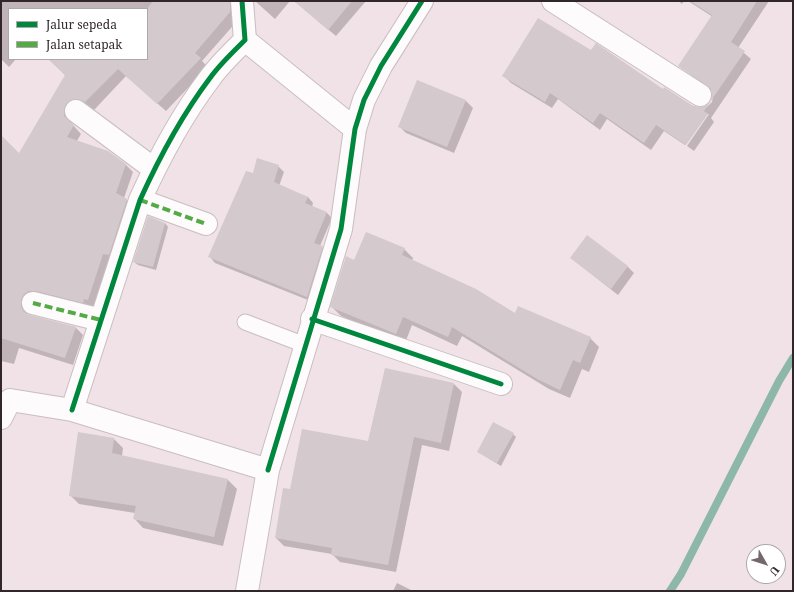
<!DOCTYPE html>
<style>
body{margin:0}
#map{position:relative;width:794px;height:592px;overflow:hidden;background:#f0e2e6;font-family:"Noto Serif",serif}
canvas{display:block}
.frame{position:absolute;inset:0;border:2px solid #31272a;pointer-events:none}
.legend{position:absolute;left:8px;top:8px;width:140px;height:52px;box-sizing:border-box;background:#fff;border:1px solid #ada9aa;margin:0;padding:5px 7px;list-style:none;font-size:12px;color:#31272a}
.legend li{display:flex;align-items:center;gap:8px;height:20px}
.legend b{width:20px;border:1px solid #ada9aa}
.north{position:absolute;left:746px;top:544px;width:40px;height:40px;box-sizing:border-box;background:#fff;border:1px solid #ada9aa;border-radius:50%;rotate:129deg;font-size:11px;font-weight:700;line-height:16px;text-align:center;color:#31272a}
.north::after{content:'';display:block;margin:auto;width:14px;height:18px;background:#74686c;clip-path:polygon(50% 0,100% 100%,50% 72%,0 100%)}
</style>
<div id="map">
<canvas width="794" height="592"></canvas>
<div class="frame"></div>
<ul class="legend">
<li><b style="height:5px;background:#00873e"></b>Jalur sepeda</li>
<li><b style="height:5px;background:#54aa44"></b>Jalan setapak</li>
</ul>
<div class="north">U</div>
</div>
<script>
const context = document.querySelector('canvas').getContext('2d');
context.lineJoin = 'round';
function paint(path, color) {
  context.fillStyle = color;
  context.fill(path, 'evenodd');
}
function strokePath(path, color, width, dash) {
  context.strokeStyle = color;
  context.lineWidth = width;
  context.lineCap = dash ? 'butt' : 'round';
  context.setLineDash(dash || []);
  context.stroke(path);
}
paint(new Path2D(`
 M 1,1 L 240,1 L 238,20 L 202,61 L 208,67 L 166,111 L 126,76 L 94,110 L 85,106 L 71,117 L 72,124 L 81,134 L 77,141 L 126,165 L 133,172 L 124,198 L 134,207 L 96,307 L 92,306 L 91,310 L 28,308 L 28,315 L 75,327 L 83,335 L 73,365 L 19,348 L 14,364 L 1,361 L 1,136 L 19,154 L 66,76 L 49,59 L 147,59 L 147,9 L 9,9 L 9,59 L 16,59 L 9,67 L 1,59 Z
 M 255,1 L 290,1 L 275,19 Z
 M 294,1 L 366,1 L 336,36 Z
 M 678,1 L 684,1 L 682,4 Z
 M 688,1 L 769,1 L 738,48 L 751,59 L 711,118 L 714,122 L 694,151 L 687,146 L 709,114 L 707,114 L 685,145 L 664,131 L 651,150 L 607,119 L 600,130 L 558,99 L 552,108 L 511,83 L 504,76 L 591,52 L 693,106 L 700,108 L 707,107 L 712,102 L 713,96 L 712,91 L 680,66 L 713,17 Z
 M 418,81 L 466,101 L 473,108 L 454,153 L 406,133 L 399,126 Z
 M 278,166 L 284,172 L 279,186 L 308,197 L 313,203 L 312,207 L 327,213 L 332,218 L 320,246 L 328,253 L 313,302 L 215,263 L 210,257 L 254,175 Z
 M 165,223 L 168,227 L 156,270 L 138,265 L 134,262 Z
 M 404,249 L 413,258 L 412,261 L 516,314 L 590,338 L 599,347 L 589,372 L 582,369 L 570,398 L 549,389 L 462,336 L 457,346 L 412,325 L 405,343 L 341,316 L 332,307 L 355,261 Z
 M 571,258 L 627,266 L 634,273 L 618,295 Z
 M 454,384 L 462,392 L 449,451 L 422,445 L 396,572 L 340,562 L 332,554 L 284,546 L 276,538 L 290,491 L 369,442 Z
 M 513,434 L 516,437 L 501,466 L 478,452 Z
 M 114,439 L 123,448 L 122,456 L 228,480 L 237,489 L 223,546 L 143,528 L 134,518 L 135,513 L 79,504 L 70,495 Z
 M 397,583 L 413,591 L 393,591 Z`), '#0003');
strokePath(new Path2D(`
 M 670,591 L 681,574 L 779,381 L 793,358`), '#8cb7a9', 8);
paint(new Path2D(`
 M 153,1 L 230,1 L 230,12 L 195,53 L 201,58 L 157,104 L 118,69 L 85,102 L 77,99 L 71,100 L 66,104 L 64,110 L 64,116 L 74,125 L 67,137 L 108,151 L 126,164 L 116,193 L 127,199 L 109,255 L 103,254 L 88,300 L 84,299 L 83,303 L 36,291 L 29,291 L 24,294 L 21,300 L 21,307 L 24,312 L 30,315 L 76,327 L 65,358 L 1,338 L 1,135 L 19,153 L 65,75 L 48,59 L 147,59 L 147,9 Z
 M 294,1 L 352,1 L 328,30 Z
 M 690,1 L 757,1 L 731,42 L 745,51 L 704,111 L 708,114 L 686,145 L 656,125 L 644,143 L 600,113 L 593,123 L 550,93 L 545,102 L 502,76 L 538,18 L 591,50 L 596,43 L 663,89 L 664,87 L 693,106 L 699,107 L 705,106 L 711,101 L 712,95 L 711,89 L 678,66 L 712,15 Z
 M 417,80 L 466,100 L 447,147 L 398,127 Z
 M 257,158 L 279,165 L 274,182 L 308,197 L 305,203 L 327,212 L 314,243 L 323,246 L 307,297 L 208,257 L 246,171 L 253,173 Z
 M 148,216 L 165,223 L 153,267 L 133,262 Z
 M 366,232 L 405,248 L 402,255 L 476,289 L 515,313 L 518,306 L 591,337 L 580,363 L 573,360 L 560,390 L 539,380 L 452,327 L 448,337 L 403,317 L 396,334 L 330,307 L 346,256 L 354,260 Z
 M 587,235 L 628,266 L 611,289 L 570,258 Z
 M 385,368 L 454,383 L 441,443 L 414,437 L 388,565 L 331,555 L 332,548 L 275,538 L 283,488 L 290,489 L 302,429 L 368,441 Z
 M 493,422 L 514,433 L 497,463 L 477,452 Z
 M 78,432 L 114,438 L 112,453 L 228,479 L 214,537 L 133,519 L 136,506 L 69,496 Z`), '#d4c9cc');
const lane = new Path2D(`
 M 245,322 L 305,345`);
const street = new Path2D(`
 M 553,1 L 700,95
 M 245,40 L 355,129
 M 76,111 L 154,169
 M 140,200 L 206,224
 M 33,303 L 101,320
 M 312,319 L 501,384
 M 72,410 L 140,200 C 159,158 182,115 210,78 C 220,64 233,52 245,40 L 242,1
 M 1,418 L 10,400 L 72,410 L 268,470 L 247,591
 M 268,470 L 341,229 L 355,129 L 364,100 L 381,66 L 422,1`);
strokePath(lane, '#c9bec0', 17);
strokePath(street, '#c9bec0', 24);
strokePath(lane, '#fdfbfb', 15);
strokePath(street, '#fdfbfb', 22);
strokePath(new Path2D(`
 M 140,200 L 206,224
 M 33,303 L 101,320`), '#54aa44', 4, [8, 4]);
strokePath(new Path2D(`
 M 312,319 L 501,384
 M 72,410 L 140,200 C 159,158 182,115 210,78 C 220,64 233,52 245,40 L 242,1
 M 268,470 L 341,229 L 355,129 L 364,100 L 381,66 L 422,1`), '#00873e', 5);
</script>
